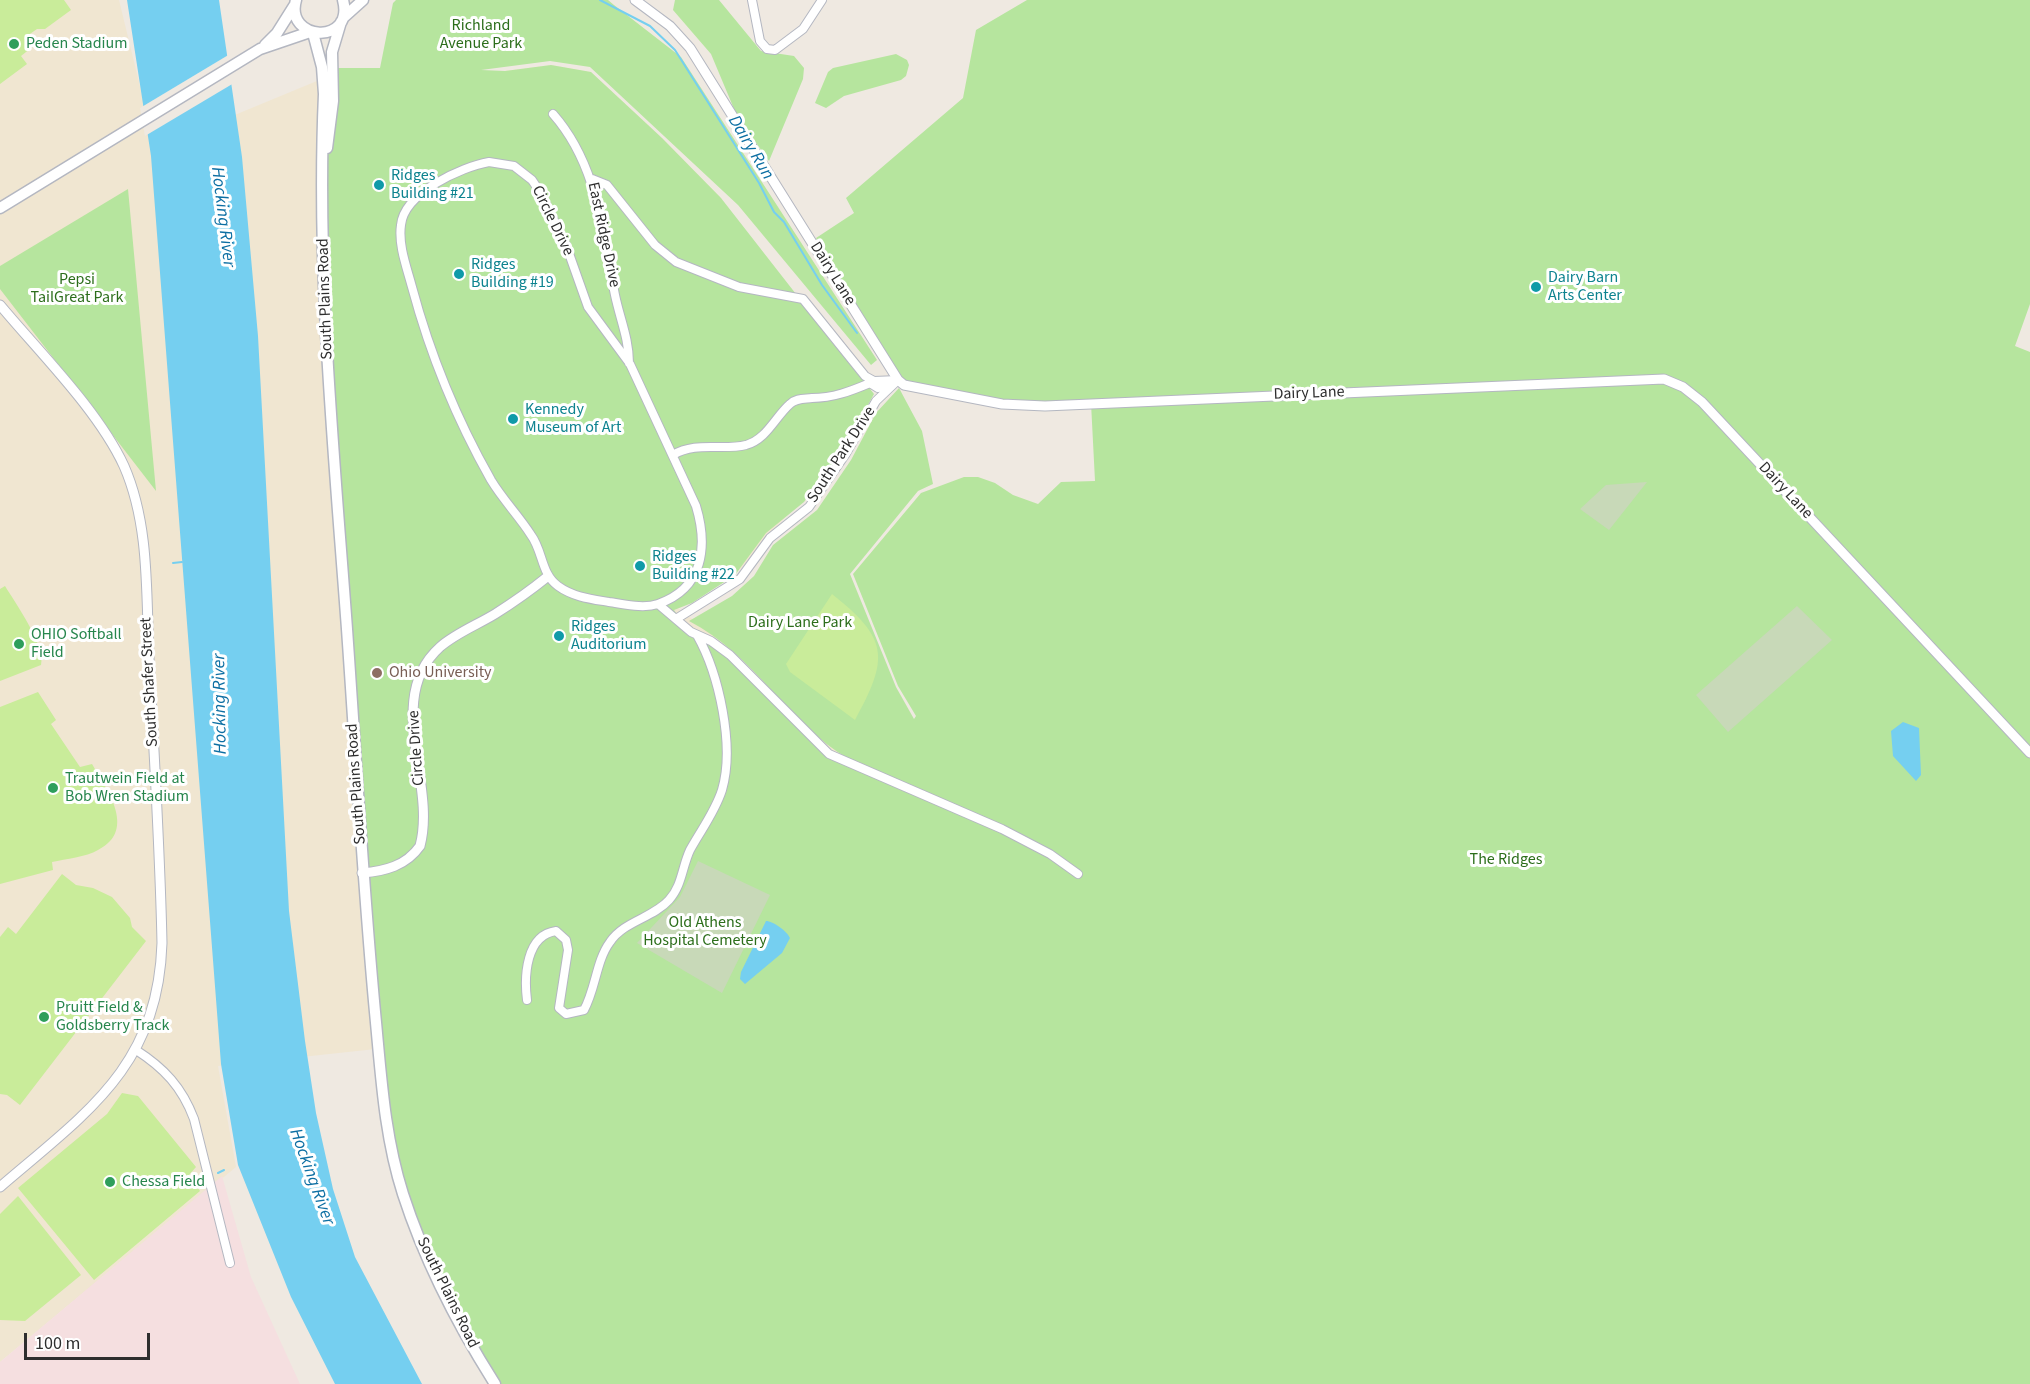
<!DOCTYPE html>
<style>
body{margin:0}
#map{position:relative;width:2030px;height:1384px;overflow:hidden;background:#efe9e1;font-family:"Source Sans 3",sans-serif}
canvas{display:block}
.scale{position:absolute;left:24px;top:1333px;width:126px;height:27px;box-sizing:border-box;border:3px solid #2e2e2e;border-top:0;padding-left:8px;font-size:18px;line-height:21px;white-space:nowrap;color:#2e2e2e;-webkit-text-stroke:4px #fff;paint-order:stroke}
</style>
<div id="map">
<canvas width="2030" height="1384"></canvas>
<div class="scale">100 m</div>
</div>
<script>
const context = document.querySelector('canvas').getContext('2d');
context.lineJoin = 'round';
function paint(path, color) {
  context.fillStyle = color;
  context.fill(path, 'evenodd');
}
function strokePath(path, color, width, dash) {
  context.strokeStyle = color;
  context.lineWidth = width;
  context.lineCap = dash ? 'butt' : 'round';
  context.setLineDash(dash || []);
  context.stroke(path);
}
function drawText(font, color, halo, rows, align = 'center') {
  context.font = font + ' "Source Sans 3",sans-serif';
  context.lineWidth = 6;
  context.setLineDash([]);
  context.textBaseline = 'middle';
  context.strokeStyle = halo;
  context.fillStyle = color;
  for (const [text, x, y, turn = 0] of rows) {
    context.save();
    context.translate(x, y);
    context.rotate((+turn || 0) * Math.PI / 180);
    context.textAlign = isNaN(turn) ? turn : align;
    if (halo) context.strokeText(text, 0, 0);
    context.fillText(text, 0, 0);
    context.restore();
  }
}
paint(new Path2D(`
 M 0,0 L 119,0 L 155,148 L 341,71 L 505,71 L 551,65 L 591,72 L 662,138 L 721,198 L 827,468 L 740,570 L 678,608 L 728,647 L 840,754 L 765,1023 L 515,1034 L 218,1066 L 236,1167 L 0,1362 Z`), '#f0e6d1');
paint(new Path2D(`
 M 222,1176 L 251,1277 L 300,1384 L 0,1384 L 0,1362 Z`), '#f5dfe0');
paint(new Path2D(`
 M 396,0 L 608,0 L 614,5 L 681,57 L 877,360 L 871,365 L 738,205 L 590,67 L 550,61 L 481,70 L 505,71 L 551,65 L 591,72 L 662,138 L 721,198 L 874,394 L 842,452 L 804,502 L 766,533 L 735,575 L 692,603 L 674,610 L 686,628 L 711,641 L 817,744 L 849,759 C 787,723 755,655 689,621 L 732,596 L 754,576 L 773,545 L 817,510 L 851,460 L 876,413 L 899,388 L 922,431 L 933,484 L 918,491 L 850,574 L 896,687 L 914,719 L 916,716 L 898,686 L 853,574 L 921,493 L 964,477 L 978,477 L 995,483 L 1013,495 L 1038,504 L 1061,482 L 1095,481 L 1091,403 L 1032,406 L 898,380 L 816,238 L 854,213 L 846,198 L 963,98 L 976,30 L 1027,0 L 2030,0 L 2030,304 L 2015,346 L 2030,352 L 2030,1384 L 495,1384 L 427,1261 L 387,1130 L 367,935 L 323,194 L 332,68 L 380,68 L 393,3 Z
 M 675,0 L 719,0 L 761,51 L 794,56 L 804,68 L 803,79 L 769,161 L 737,116 L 711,54 L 673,10 Z
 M 896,54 L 907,60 L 909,65 L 906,76 L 901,80 L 844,96 L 826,108 L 815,103 L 828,72 L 833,68 Z
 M 128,189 L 156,491 L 0,289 L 0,266 Z`), '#b6e59e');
paint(new Path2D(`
 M 1647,482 L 1609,530 L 1580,509 L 1606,485 Z
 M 1797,606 L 1832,640 L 1728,732 L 1696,695 Z
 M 698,861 L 770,895 L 722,993 L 637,943 L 680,897 Z`), '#c8d9b8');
paint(new Path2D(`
 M 0,0 L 64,0 L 71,10 L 45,29 L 37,29 L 24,38 L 31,48 L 21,56 L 27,64 L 0,84 Z
 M 5,586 C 16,604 46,646 41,665 L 0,681 L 0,589 Z
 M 832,594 C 889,639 889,658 855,720 L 790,672 L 786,664 Z
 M 38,692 L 56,720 L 51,724 L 80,767 L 92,764 C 106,788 138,830 98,850 C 86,857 66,859 52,862 L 53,870 L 0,884 L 0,707 Z
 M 62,874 L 76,885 L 93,888 L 112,897 L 130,918 L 132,927 L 146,941 L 20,1105 L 7,1095 L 0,1094 L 0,937 L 8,927 L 16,934 Z
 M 122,1093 L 138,1096 L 196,1167 L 189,1175 L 200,1191 L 94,1280 L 18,1188 L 107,1114 Z
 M 18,1196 L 81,1275 L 25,1321 L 0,1320 L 0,1214 Z`), '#c9ec9a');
paint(new Path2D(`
 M 127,0 L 219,0 L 242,157 L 258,336 L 289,911 L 305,1041 L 316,1113 L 333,1189 L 355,1257 L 422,1384 L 335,1384 L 291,1297 L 238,1165 L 221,1064 L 151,156 Z
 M 1903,722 L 1919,728 L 1921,775 L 1916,781 L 1893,756 L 1891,731 Z
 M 766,921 C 773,921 787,931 790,938 L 782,953 L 745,984 L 740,979 L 741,972 Z`), '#75cff0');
paint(new Path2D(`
 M 230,54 L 234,83 L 145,136 L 140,108 Z`), '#efe9e1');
strokePath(new Path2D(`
 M 600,0 L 650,26 L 675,50 L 759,183 L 774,212 L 784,222 L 822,285 L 857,333
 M 173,563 L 182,562
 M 218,1173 L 224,1170`), '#75cff0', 2);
const minor = new Path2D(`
 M 752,0 L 760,41 L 767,49 L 775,50 L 803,29 L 822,0
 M 553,114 C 598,165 602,231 615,295 C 620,319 629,339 629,363
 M 489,162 L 514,166 L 532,180 L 540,192 L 566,245 L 588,307 L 630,364 L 696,506 C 708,546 704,588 658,604 C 643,609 624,604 609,602 C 591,599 573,597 558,586 C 541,574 543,551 531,535 C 519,516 503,500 491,480 C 457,420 430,354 412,287 C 407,268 398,245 401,225 C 404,193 461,167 489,162 Z
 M 592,179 L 607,185 L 655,245 L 676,262 L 739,287 L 803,299 L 865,376 L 874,381 L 898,380
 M 673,455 C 696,441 722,451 746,445 C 767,439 775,417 790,404 C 796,398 804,399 812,398 C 833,398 851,391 870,383 L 878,388 L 888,384
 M 658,604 L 691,632 L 711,641 L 730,655 L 829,754 L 1002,829 L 1050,854 L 1078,874
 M 676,619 L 740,579 L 770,538 L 809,507 L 845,455 L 876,401 L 898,380
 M 527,1000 C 524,976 526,935 556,931 L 566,940 L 568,950 L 559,1008 L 566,1014 L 584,1010 C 596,988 596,961 610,942 C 624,921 653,918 669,900 C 682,886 682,867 690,850 C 701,830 715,812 722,790 C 735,746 719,674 697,635
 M 136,1050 C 164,1068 182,1087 194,1119 L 230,1263`);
const tertiary = new Path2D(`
 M 635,0 L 670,26 L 690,48 L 898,380 L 904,385 L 1002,404 L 1045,406 L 1664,379 L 1683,387 L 1702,402 L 2030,753
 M 0,305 C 40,353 98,410 124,466 C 150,525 146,595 149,658 C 154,753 160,848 162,943 C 158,1067 86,1113 0,1187
 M 362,873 C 385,871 406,866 420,846 C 437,783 383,698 440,647 C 456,633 477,625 495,614 C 514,602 531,590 547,577`);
const secondary = new Path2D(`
 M 296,0 C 284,41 355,46 343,0
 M 343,18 L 363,0
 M 313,33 L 322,67 L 324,94 C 316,272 334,452 347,629 C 356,757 363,884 375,1012 C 381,1073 384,1135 403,1194 C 425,1262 457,1324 495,1384
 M 265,45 L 277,33 L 294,6
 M 327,148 L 333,101 L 332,52 L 341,22
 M 0,208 L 260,49 L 310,32`);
strokePath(minor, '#b4b7c1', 10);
strokePath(tertiary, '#b4b7c1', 11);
strokePath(secondary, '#b4b7c1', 13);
strokePath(minor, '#fff', 8);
strokePath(tertiary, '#fff', 9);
strokePath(secondary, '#fff', 10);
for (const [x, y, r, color] of [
 [14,44,6,"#2e9e5b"],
 [379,185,6,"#0f9aa8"],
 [459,274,6,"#0f9aa8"],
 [1536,287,6,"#0f9aa8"],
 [513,419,6,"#0f9aa8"],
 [640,566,6,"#0f9aa8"],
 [559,636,6,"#0f9aa8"],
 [19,644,6,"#2e9e5b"],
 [377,673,6,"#8d6e63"],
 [53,788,6,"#2e9e5b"],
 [44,1017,6,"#2e9e5b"],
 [110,1182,6,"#2e9e5b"]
]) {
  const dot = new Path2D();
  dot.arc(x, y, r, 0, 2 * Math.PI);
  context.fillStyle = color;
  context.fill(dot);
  strokePath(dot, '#fff', 2);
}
drawText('16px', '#2c6e1b', '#fff', [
 ["Richland",481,26],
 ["Avenue Park",481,44],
 ["Pepsi",77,280],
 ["TailGreat Park",77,298],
 ["Dairy Lane Park",800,623],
 ["The Ridges",1506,860],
 ["Old Athens",705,923],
 ["Hospital Cemetery",705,941]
]);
drawText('16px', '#27864d', '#fff', [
 ["Peden Stadium",26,44],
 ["OHIO Softball",31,635],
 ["Field",31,653],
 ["Trautwein Field at",65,779],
 ["Bob Wren Stadium",65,797],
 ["Pruitt Field &",56,1008],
 ["Goldsberry Track",56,1026],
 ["Chessa Field",122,1182]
], 'left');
drawText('16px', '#0d838f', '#fff', [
 ["Ridges",391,176],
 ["Building #21",391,194],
 ["Ridges",471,265],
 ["Building #19",471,283],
 ["Dairy Barn",1548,278],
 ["Arts Center",1548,296],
 ["Kennedy",525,410],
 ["Museum of Art",525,428],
 ["Ridges",652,557],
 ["Building #22",652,575],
 ["Ridges",571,627],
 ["Auditorium",571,645]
], 'left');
drawText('16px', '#2e2e2e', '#fff', [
 ["Circle Drive",552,221,64],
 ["East Ridge Drive",603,235,78],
 ["Dairy Lane",832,274,58],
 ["South Plains Road",326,299,-92],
 ["Dairy Lane",1309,394,-2],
 ["South Park Drive",842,455,-57],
 ["Dairy Lane",1785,491,47],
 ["South Shafer Street",150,682,-93],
 ["Circle Drive",417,748,-94],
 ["South Plains Road",357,784,-94],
 ["South Plains Road",447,1293,64]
]);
drawText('16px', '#785e54', '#fff', [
 ["Ohio University",389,673]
], 'left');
drawText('italic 18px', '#0d6fa3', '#fff', [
 ["Dairy Run",750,148,59],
 ["Hocking River",222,217,83],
 ["Hocking River",221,704,-91],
 ["Hocking River",311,1177,70]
]);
</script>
